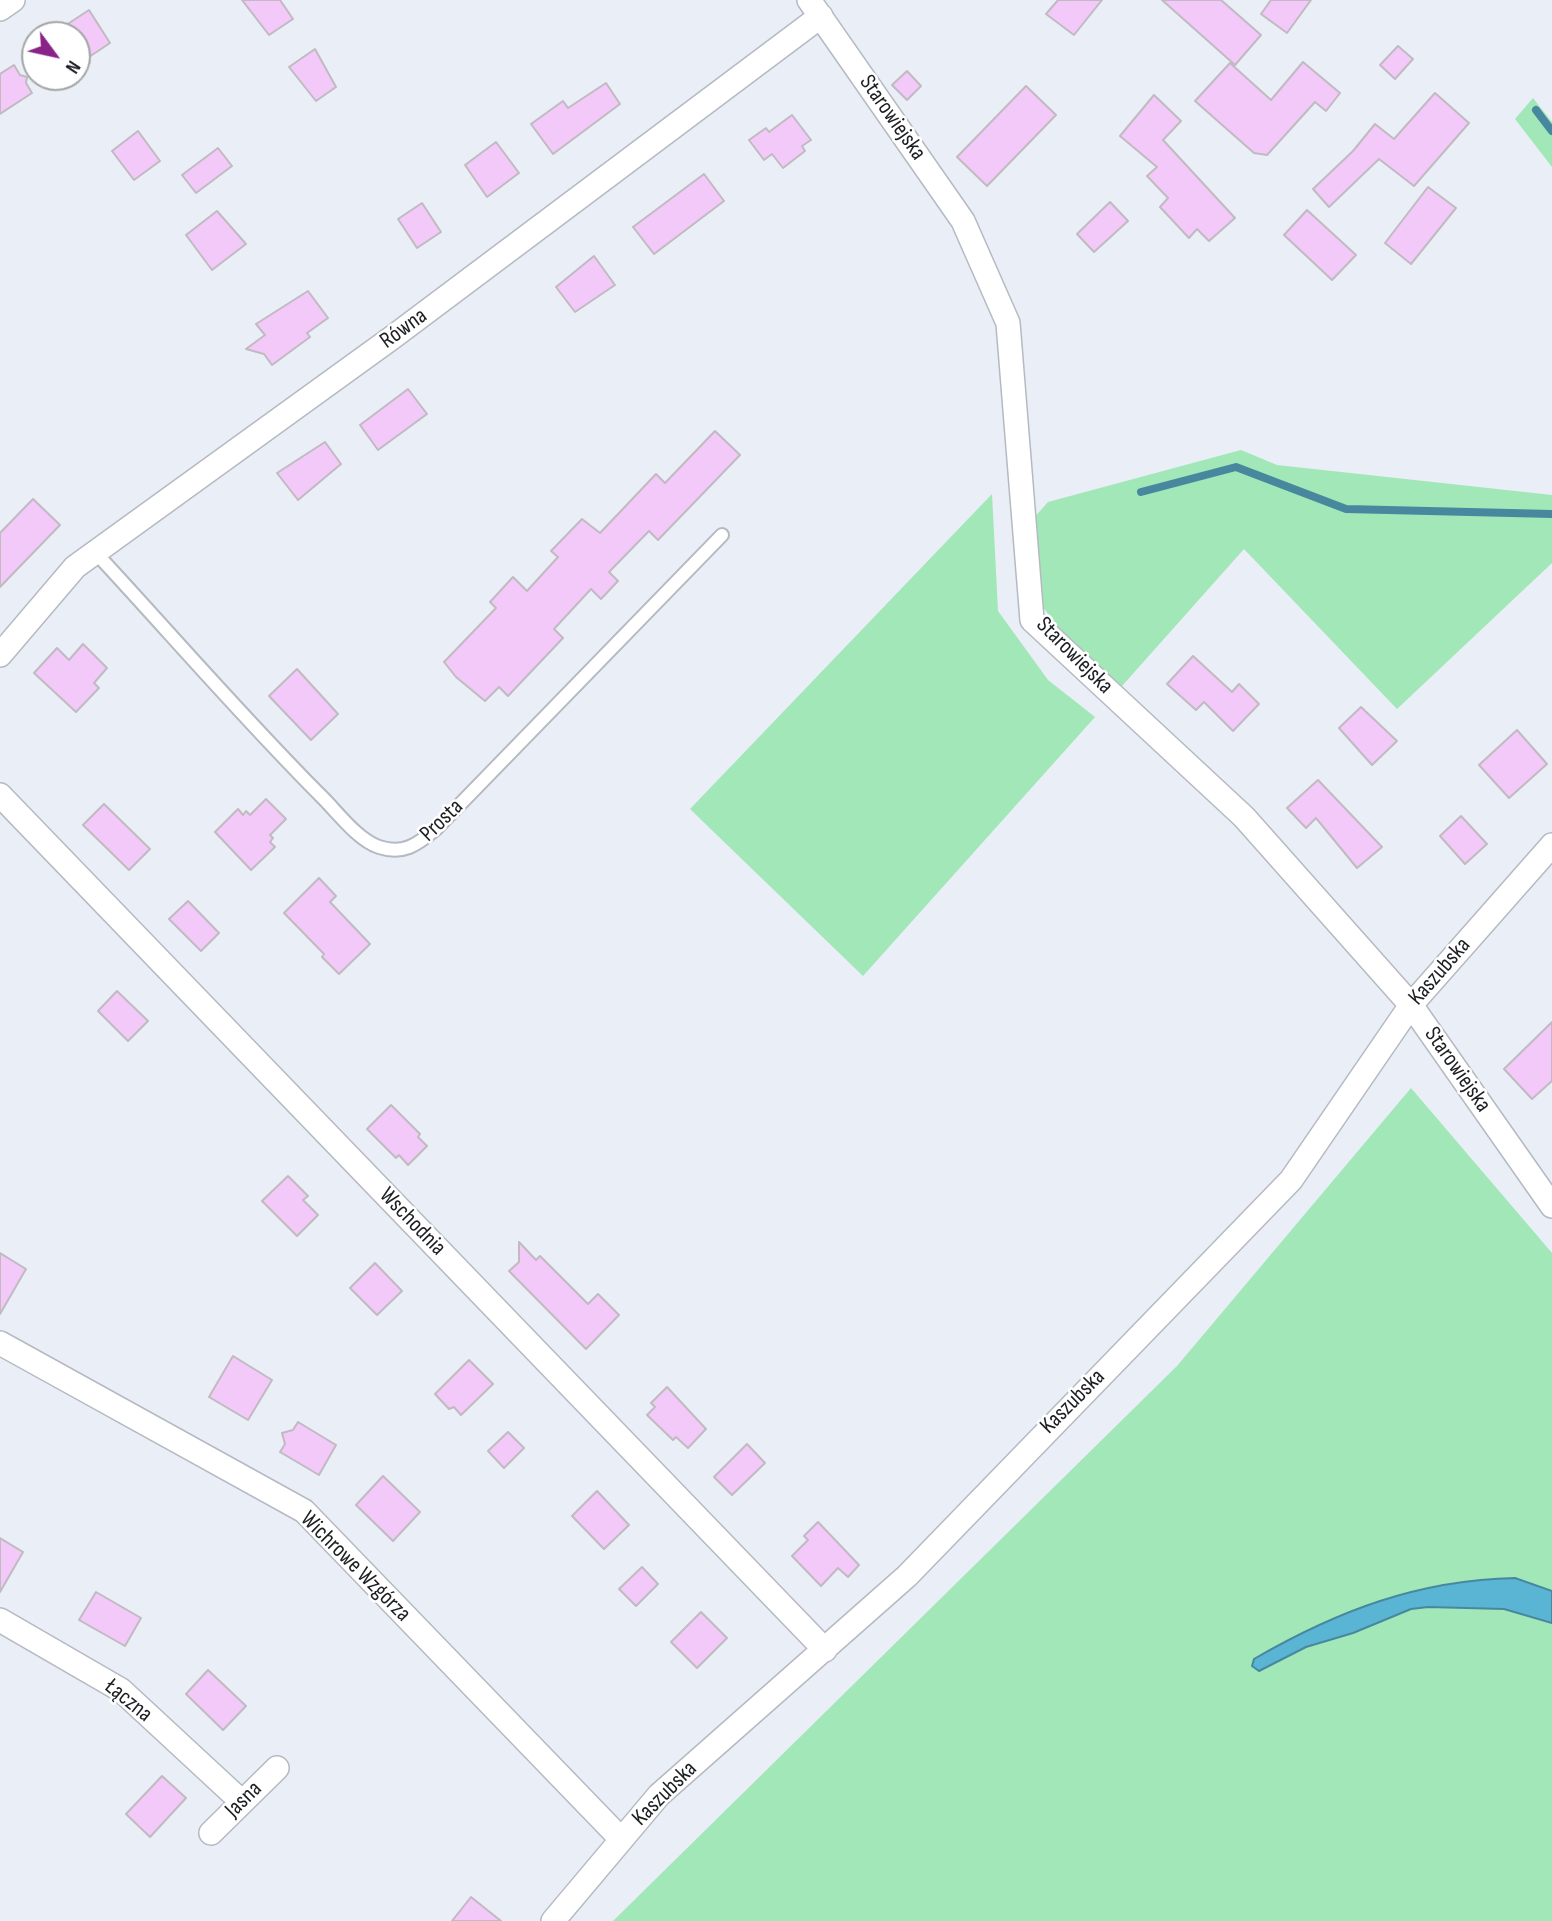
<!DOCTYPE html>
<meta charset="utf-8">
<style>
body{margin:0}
#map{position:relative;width:1552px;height:1921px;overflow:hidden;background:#e9eef7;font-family:"Sofia Sans Condensed",sans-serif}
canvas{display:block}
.north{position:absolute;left:21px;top:21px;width:70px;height:70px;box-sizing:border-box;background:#fff;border:2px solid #a4a5a6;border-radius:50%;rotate:123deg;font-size:19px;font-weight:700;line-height:28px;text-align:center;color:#1c1e21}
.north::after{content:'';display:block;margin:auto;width:24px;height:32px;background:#892289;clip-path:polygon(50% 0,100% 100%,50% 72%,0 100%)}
</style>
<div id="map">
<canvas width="1552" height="1921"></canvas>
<div class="north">N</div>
</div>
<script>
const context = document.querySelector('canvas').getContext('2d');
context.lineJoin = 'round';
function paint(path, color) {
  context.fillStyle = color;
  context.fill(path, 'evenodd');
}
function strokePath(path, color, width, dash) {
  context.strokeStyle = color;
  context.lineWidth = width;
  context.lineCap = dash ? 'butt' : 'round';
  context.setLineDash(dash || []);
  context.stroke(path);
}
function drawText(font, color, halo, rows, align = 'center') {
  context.font = font + ' "Sofia Sans Condensed",sans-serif';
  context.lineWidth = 5;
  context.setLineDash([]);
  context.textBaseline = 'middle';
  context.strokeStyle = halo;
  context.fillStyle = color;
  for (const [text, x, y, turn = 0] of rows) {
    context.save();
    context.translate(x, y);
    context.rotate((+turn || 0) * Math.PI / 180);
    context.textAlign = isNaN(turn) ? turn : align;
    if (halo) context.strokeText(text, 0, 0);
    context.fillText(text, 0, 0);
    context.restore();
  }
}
paint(new Path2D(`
 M 1533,98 L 1552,122 L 1552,167 L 1515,119 Z
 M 1241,450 L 1277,465 L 1552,495 L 1552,563 L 1397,709 L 1244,549 L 1122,686 L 1073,648 L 1040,603 L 1032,520 L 1048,502 Z
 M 992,494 L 998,611 L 1048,680 L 1095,717 L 863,976 L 690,809 Z
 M 1411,1088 L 1552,1253 L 1552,1921 L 613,1921 L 1177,1366 Z`), '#a1e7b7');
const water = new Path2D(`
 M 1515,1578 L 1552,1591 L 1552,1623 L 1504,1609 L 1428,1607 L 1411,1609 L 1353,1633 L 1306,1647 L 1259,1671 L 1252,1666 L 1254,1659 C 1337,1611 1418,1580 1515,1578 Z`);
paint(water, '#5ab5d5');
strokePath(water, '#47889f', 2);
strokePath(new Path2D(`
 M 1536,110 L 1552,131
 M 1141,492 L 1236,467 L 1346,509 L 1552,514`), '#47889f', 8);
const building = new Path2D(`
 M 242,0 L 280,0 L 293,19 L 269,35 Z
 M 1058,0 L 1102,0 L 1074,35 L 1046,14 Z
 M 1162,0 L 1221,0 L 1261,35 L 1235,65 Z
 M 1271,0 L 1311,0 L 1287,33 L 1261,14 Z
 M 89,10 L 110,43 L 86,59 L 77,45 L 77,35 L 51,35 Z
 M 1398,46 L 1413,59 L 1395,79 L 1380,65 Z
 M 315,49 L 336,87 L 316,101 L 289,67 Z
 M 1303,62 L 1340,93 L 1326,111 L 1315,102 L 1267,155 L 1254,153 L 1195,101 L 1230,63 L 1271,100 Z
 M 14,65 L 20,75 L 27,77 L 26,83 L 32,93 L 0,114 L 0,74 Z
 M 907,71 L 921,86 L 907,100 L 892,85 Z
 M 606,83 L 620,104 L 553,154 L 531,124 L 563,101 L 568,108 Z
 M 1026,86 L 1056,115 L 987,186 L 957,157 Z
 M 1435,93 L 1469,123 L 1414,186 L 1379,159 L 1329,207 L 1313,189 L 1353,151 L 1375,124 L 1394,139 Z
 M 1154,95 L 1181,121 L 1163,140 L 1235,218 L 1209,241 L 1197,229 L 1189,238 L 1160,207 L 1168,198 L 1147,176 L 1157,167 L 1120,136 Z
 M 792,115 L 811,140 L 802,146 L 805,151 L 783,168 L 772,154 L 764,160 L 749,140 L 766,128 L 769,132 Z
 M 138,131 L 160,161 L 134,180 L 112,151 Z
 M 496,142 L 519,173 L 487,197 L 465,165 Z
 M 218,148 L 232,166 L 196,193 L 182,175 Z
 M 704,174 L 724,201 L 654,254 L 633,227 Z
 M 1428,187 L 1456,208 L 1411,264 L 1385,243 Z
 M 1110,202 L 1128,221 L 1094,252 L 1077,234 Z
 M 422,203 L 441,232 L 417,248 L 398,219 Z
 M 1307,210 L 1356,255 L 1332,280 L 1284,235 Z
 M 217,211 L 246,244 L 212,270 L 186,235 Z
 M 594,256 L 615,285 L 575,312 L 556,287 Z
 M 308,291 L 328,318 L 307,333 L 310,337 L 272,365 L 264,354 L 246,349 L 265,335 L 256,324 Z
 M 408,389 L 427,414 L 378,450 L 360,425 Z
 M 715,431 L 740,455 L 658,540 L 649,531 L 609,572 L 618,581 L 601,599 L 591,589 L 554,629 L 563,638 L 508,696 L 499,687 L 485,701 L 456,677 L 444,662 L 496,608 L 490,602 L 513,577 L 527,591 L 558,557 L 551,551 L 582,519 L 600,533 L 656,474 L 665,483 Z
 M 325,442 L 341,464 L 298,500 L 277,473 Z
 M 33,499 L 60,525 L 0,587 L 0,533 Z
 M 83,644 L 107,668 L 94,683 L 99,688 L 76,712 L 34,673 L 57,648 L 69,660 Z
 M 1193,656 L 1232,692 L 1239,684 L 1259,704 L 1233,731 L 1204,702 L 1196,710 L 1167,684 Z
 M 297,669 L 338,714 L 311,740 L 269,696 Z
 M 1361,707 L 1397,741 L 1372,765 L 1339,728 Z
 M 1517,730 L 1547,764 L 1509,798 L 1479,765 Z
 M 1318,780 L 1382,847 L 1357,868 L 1316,818 L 1306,828 L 1287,808 Z
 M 266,799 L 286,819 L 270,835 L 273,838 L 270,842 L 275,847 L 251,870 L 215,832 L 238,809 L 243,815 L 246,811 L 250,815 Z
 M 104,804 L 150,849 L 129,870 L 83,825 Z
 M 1461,816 L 1487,844 L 1465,864 L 1440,836 Z
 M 319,878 L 336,896 L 330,902 L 370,944 L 339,974 L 322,957 L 324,954 L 284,913 Z
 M 188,901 L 219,933 L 201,951 L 169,919 Z
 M 117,991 L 148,1021 L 128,1041 L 98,1011 Z
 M 1552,1022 L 1552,1081 L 1532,1099 L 1504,1069 Z
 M 391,1105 L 420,1134 L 418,1137 L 427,1146 L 408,1165 L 399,1155 L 396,1158 L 367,1129 Z
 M 288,1176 L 308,1196 L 303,1200 L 318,1215 L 297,1236 L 262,1201 Z
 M 519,1242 L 536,1260 L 540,1256 L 588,1304 L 598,1294 L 619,1315 L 586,1349 L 509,1271 L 519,1262 Z
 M 0,1253 L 26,1269 L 0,1314 Z
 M 375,1263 L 402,1291 L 377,1315 L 350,1288 Z
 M 233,1356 L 272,1380 L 248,1420 L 209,1397 Z
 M 469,1360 L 493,1384 L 461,1415 L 454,1407 L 449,1409 L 435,1394 Z
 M 667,1387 L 706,1429 L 688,1448 L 676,1437 L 673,1440 L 647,1415 L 655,1407 L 651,1403 Z
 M 298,1422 L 336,1445 L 319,1475 L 280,1452 L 285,1444 L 282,1433 L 293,1430 Z
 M 508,1432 L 524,1448 L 504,1468 L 488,1451 Z
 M 747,1444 L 765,1463 L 732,1495 L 714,1477 Z
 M 383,1476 L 420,1512 L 393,1541 L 356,1505 Z
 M 597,1491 L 629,1525 L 604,1549 L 572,1516 Z
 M 818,1522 L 859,1565 L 848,1577 L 838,1568 L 821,1586 L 792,1556 L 808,1540 L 804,1536 Z
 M 0,1538 L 23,1552 L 0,1592 Z
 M 642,1567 L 658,1584 L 636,1606 L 619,1589 Z
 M 96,1592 L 141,1618 L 125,1646 L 79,1620 Z
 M 701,1612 L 727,1638 L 697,1668 L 671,1642 Z
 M 208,1670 L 246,1706 L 223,1730 L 186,1694 Z
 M 162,1776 L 186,1798 L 150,1837 L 126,1814 Z
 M 471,1897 L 501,1921 L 452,1921 Z`);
paint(building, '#f3c9f9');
strokePath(building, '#c1bac1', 2);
const lane = new Path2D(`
 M 95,552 C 171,634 244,719 323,798 C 338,813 358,840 379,847 C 403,855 417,845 436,829 L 722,535`);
const street = new Path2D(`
 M 809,0 L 963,221 L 1008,323 L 1032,620 L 1244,817 L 1411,1005 L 1552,1206
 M 0,9 L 13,0
 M 0,655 L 75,567 L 393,337 L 821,16
 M 0,795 L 825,1650
 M 0,1343 L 304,1511 L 621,1839
 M 0,1620 L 121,1690 L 242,1802
 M 211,1833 L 277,1768
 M 553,1921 L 659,1795 L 907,1576 L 1291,1180 L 1411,1005 L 1552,845`);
strokePath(lane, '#b5bac2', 16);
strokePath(street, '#b5bac2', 26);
strokePath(lane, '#fff', 12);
strokePath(street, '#fff', 23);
drawText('23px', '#1c1e21', '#fff', [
 ["Starowiejska",892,118,55],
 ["Równa",404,329,-36],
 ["Starowiejska",1074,656,45],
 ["Prosta",442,821,-44],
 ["Kaszubska",1440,972,-49],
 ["Starowiejska",1457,1070,55],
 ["Wschodnia",412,1222,46],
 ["Kaszubska",1073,1402,-45],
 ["Wichrowe Wzgórza",355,1567,45],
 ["Łączna",128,1701,39],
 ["Kaszubska",665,1794,-45],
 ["Jasna",244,1800,-45]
]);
</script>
